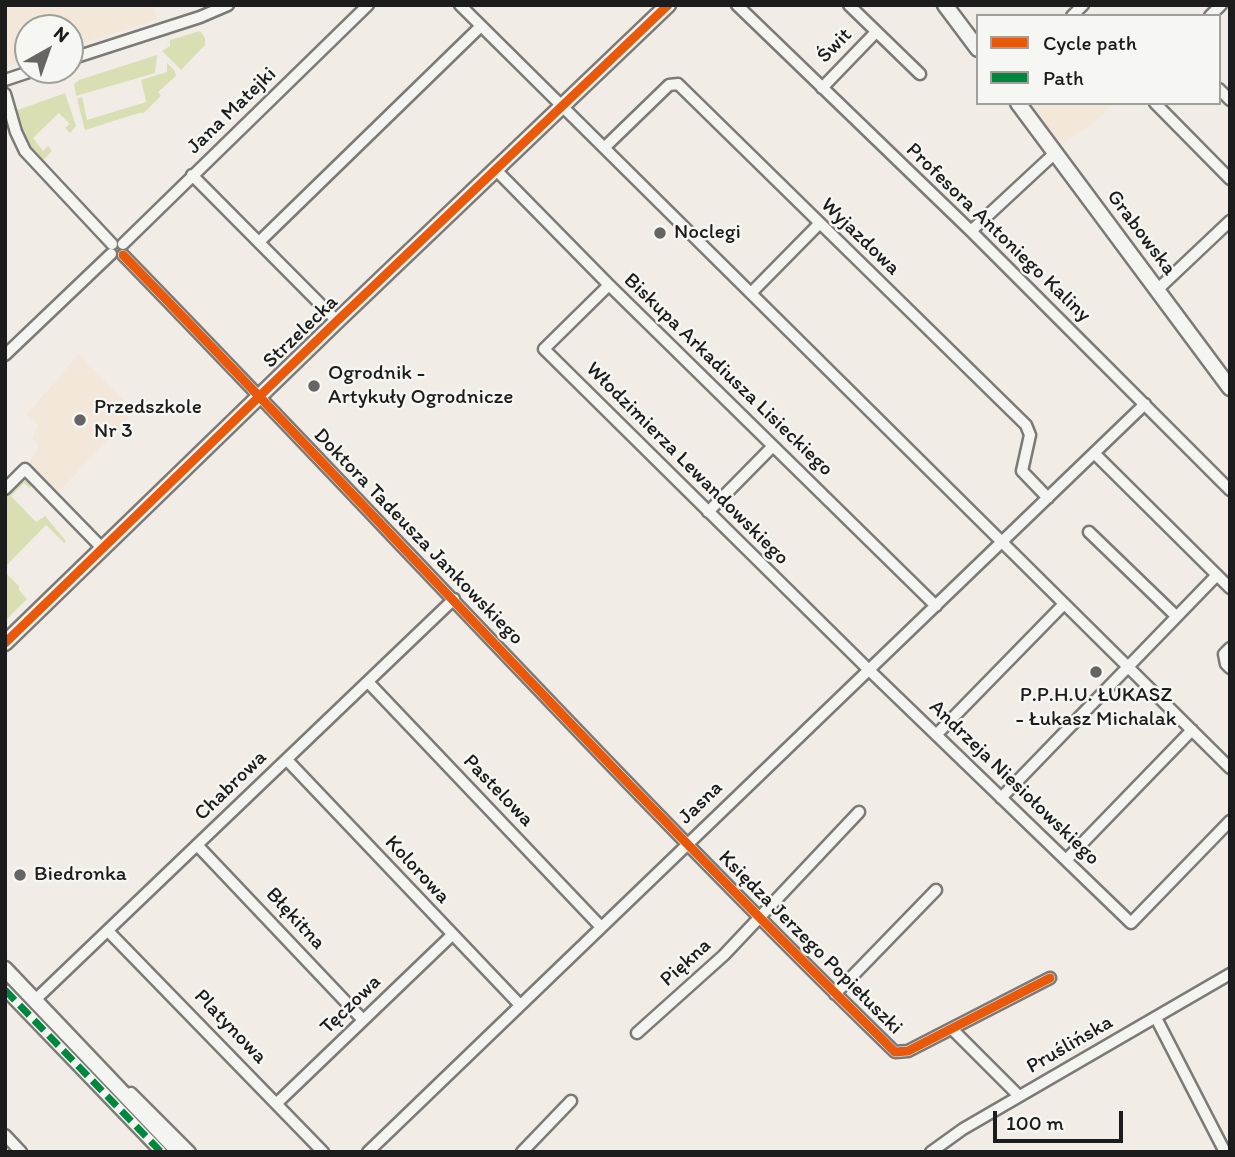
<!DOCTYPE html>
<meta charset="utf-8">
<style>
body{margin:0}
#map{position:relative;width:1235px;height:1157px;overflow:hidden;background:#f1ece6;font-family:Itim,sans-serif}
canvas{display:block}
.frame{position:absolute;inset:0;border:7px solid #1c1c1c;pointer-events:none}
.legend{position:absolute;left:976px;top:14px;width:245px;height:91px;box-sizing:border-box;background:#f6f6f2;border:2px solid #9f9f9c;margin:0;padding:9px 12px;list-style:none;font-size:21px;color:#1c1c1c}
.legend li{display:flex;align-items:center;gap:14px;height:35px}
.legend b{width:35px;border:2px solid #9f9f9c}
.north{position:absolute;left:14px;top:14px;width:70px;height:70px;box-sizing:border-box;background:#f6f6f2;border:2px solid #9f9f9c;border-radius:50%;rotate:40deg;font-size:19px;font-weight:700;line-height:28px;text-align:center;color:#1c1c1c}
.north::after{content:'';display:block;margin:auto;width:24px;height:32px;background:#676563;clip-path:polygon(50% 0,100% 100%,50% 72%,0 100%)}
.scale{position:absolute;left:993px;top:1111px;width:130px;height:32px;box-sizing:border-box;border:4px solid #1c1c1c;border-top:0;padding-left:9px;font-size:21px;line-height:24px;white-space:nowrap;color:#1c1c1c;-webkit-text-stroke:5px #f6f6f2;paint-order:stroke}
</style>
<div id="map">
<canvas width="1235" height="1157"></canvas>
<div class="frame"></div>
<ul class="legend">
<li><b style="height:9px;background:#e8590c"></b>Cycle path</li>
<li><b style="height:9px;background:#00873e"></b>Path</li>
</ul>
<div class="north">N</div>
<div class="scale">100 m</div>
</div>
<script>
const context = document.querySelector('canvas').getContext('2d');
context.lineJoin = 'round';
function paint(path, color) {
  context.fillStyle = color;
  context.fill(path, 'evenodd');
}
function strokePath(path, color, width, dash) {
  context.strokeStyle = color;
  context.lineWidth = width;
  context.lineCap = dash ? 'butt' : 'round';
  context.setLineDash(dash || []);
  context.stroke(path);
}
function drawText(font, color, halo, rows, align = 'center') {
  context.font = font + ' Itim,sans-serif';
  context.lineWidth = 5;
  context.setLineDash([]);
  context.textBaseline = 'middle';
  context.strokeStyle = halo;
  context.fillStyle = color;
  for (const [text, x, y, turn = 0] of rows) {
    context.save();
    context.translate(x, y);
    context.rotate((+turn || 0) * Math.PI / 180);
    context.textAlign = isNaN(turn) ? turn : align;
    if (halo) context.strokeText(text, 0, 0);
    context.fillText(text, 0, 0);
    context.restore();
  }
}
paint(new Path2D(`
 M 5,5 L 153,5 L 157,19 L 70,47 L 70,28 L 28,28 L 28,60 L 5,67 Z
 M 1023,103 L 1114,103 L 1096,121 L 1058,147 Z
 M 79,354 L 135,412 L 52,498 L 25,469 L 39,446 L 32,438 L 38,426 L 27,414 Z`), '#f3e7d9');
paint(new Path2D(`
 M 200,31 L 205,38 L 205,45 L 181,70 L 162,51 L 170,46 L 170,40 Z
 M 157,55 L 155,73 L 76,96 L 74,84 L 79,80 Z
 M 167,63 L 175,71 L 176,76 L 158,92 L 161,96 L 144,113 L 139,113 L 85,130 L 77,99 L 82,97 L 87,120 L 146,102 L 141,80 L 167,72 Z
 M 65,93 L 76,126 L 70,133 L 65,128 L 70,124 L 59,113 L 33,138 L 43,151 L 48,146 L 52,151 L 43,160 L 27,144 L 15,111 Z
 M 24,476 L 31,486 L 30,488 L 24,483 L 11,496 L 36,522 L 45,516 L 66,541 L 64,543 L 46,525 L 5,567 L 5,495 Z
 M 5,572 L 19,586 L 19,590 L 27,599 L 5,621 Z`), '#dadfb3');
const street = new Path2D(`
 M 460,5 L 1230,768
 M 737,5 L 971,231 L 1230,490
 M 849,5 L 920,74
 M 1072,16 L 1083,5
 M 1210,16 L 1221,5
 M 70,59 L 200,17 L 228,5
 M 5,80 L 35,70
 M 822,88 L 876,32
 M 1219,89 L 1230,100
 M 5,94 L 16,132 L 25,151 L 112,244
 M 1155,103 L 1230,179
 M 605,147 L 669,85 L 678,84 L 1026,425 L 1030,435 L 1022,471 L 1048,498
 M 496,170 L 609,285 L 936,606
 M 192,175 L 337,321
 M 971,231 L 1055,153
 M 259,242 L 481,26
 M 123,244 L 368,5
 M 123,255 C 381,520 630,794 895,1052 L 908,1051 L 1050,978
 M 609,285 L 544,349 L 869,670 L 1131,923 L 1230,821
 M 1157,290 L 1230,221
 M 752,292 L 819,224
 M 5,355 L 111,254
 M 1094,453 L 1230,588
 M 5,489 L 25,469 L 103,549
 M 708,512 L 773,446
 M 1089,532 L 1176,616
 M 1230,648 L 1224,654 L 1226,664 L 1230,668
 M 368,682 L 601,927
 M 936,735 L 1064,604
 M 287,760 L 520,1005
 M 1001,798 L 1217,575
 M 197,845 L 363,1020
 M 1066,860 L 1192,730
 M 108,931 L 323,1152
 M 5,990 L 161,1152
 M 835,994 L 936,890
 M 35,1000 L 454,599
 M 1156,1018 L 1225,1152
 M 952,1029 L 1019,1096
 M 637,1033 L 724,955 L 859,812
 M 131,1093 L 190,1152
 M 277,1103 L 452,935
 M 5,1135 L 21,1152
 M 368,1152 L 1145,404
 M 522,1152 L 571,1101
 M 931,1152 L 963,1129 L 1230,974`);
const secondary = new Path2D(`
 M 945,5 L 978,49
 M 1018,103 L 1230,388
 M 5,643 L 337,321 L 668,5
 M 5,969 L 179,1152`);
strokePath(street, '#7c7a77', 15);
strokePath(secondary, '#7c7a77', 19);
strokePath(street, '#f4f4f1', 10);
strokePath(secondary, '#f4f4f1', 14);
strokePath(new Path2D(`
 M 5,990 L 161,1152`), '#00873e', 7, [14, 7]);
strokePath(new Path2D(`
 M 123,255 C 381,520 630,794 895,1052 L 908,1051 L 1050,978
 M 5,643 L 337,321 L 668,5`), '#e8590c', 9);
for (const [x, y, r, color] of [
 [660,233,7,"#676563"],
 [314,386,7,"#676563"],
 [80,420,7,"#676563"],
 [1096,672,7,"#676563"],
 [20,875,7,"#676563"]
]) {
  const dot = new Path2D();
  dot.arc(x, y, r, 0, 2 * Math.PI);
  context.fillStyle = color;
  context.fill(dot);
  strokePath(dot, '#f6f6f2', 2.5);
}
drawText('21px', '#1c1c1c', '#f6f6f2', [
 ["Świt",835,46,-46],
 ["Jana Matejki",232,111,-44],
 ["Profesora Antoniego Kaliny",998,233,44],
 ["Grabowska",1141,233,53],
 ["Wyjazdowa",860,237,44],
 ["Strzelecka",301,332,-44],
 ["Biskupa Arkadiusza Lisieckiego",728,375,44],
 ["Włodzimierza Lewandowskiego",687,464,45],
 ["Doktora Tadeusza Jankowskiego",418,537,46],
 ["Andrzeja Niesiołowskiego",1014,783,44],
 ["Chabrowa",231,786,-44],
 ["Pastelowa",498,791,46],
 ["Jasna",701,803,-44],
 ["Kolorowa",417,870,47],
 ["Błękitna",295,919,47],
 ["Księdza Jerzego Popiełuszki",810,943,45],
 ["Piękna",686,963,-42],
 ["Tęczowa",351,1005,-44],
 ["Platynowa",230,1027,46],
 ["Pruślińska",1070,1045,-30]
]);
drawText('21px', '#1c1c1c', '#f6f6f2', [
 ["Noclegi",674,233],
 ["Ogrodnik -",328,374],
 ["Artykuły Ogrodnicze",328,398],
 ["Przedszkole",94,408],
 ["Nr 3",94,432],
 ["P.P.H.U. ŁUKASZ",1096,696,"center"],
 ["- Łukasz Michalak",1096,720,"center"],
 ["Biedronka",34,875]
], 'left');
</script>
